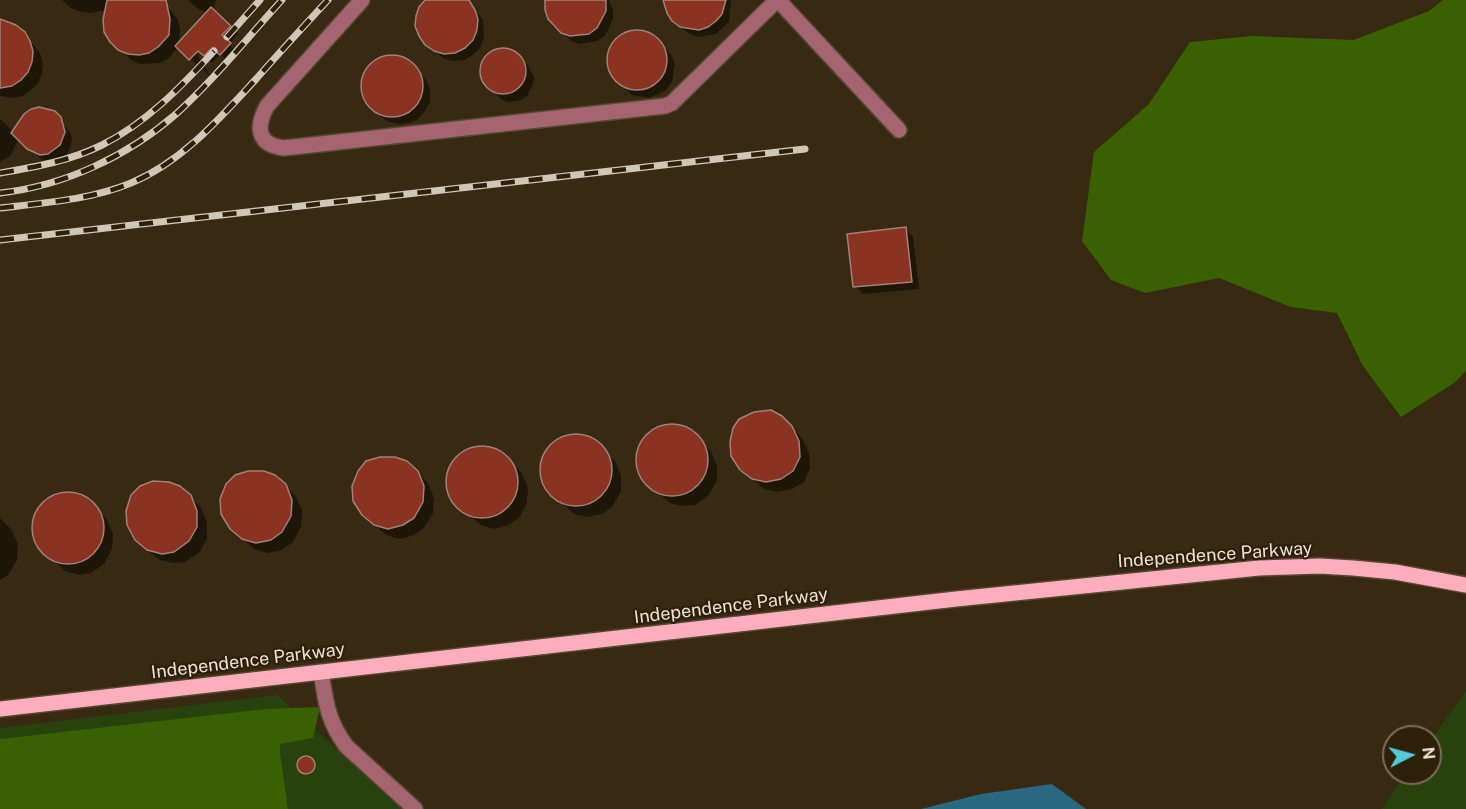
<!DOCTYPE html>
<style>
body{margin:0}
#map{position:relative;width:1466px;height:809px;overflow:hidden;background:#382a12;font-family:"Public Sans",sans-serif}
canvas{display:block}
.north{position:absolute;left:1382px;top:725px;width:60px;height:60px;box-sizing:border-box;background:#2e2008;border:2px solid #7a6e5a;border-radius:50%;rotate:84deg;font-size:16px;font-weight:700;line-height:24px;text-align:center;color:#ebe2d4}
.north::after{content:'';display:block;margin:auto;width:21px;height:27px;background:#53cbdb;clip-path:polygon(50% 0,100% 100%,50% 72%,0 100%)}
</style>
<div id="map">
<canvas width="1466" height="809"></canvas>
<div class="north">N</div>
</div>
<script>
const context = document.querySelector('canvas').getContext('2d');
context.lineJoin = 'round';
function paint(path, color) {
  context.fillStyle = color;
  context.fill(path, 'evenodd');
}
function strokePath(path, color, width, dash) {
  context.strokeStyle = color;
  context.lineWidth = width;
  context.lineCap = dash ? 'butt' : 'round';
  context.setLineDash(dash || []);
  context.stroke(path);
}
function drawText(font, color, halo, rows, align = 'center') {
  context.font = font + ' "Public Sans",sans-serif';
  context.lineWidth = 4.5;
  context.setLineDash([]);
  context.textBaseline = 'middle';
  context.strokeStyle = halo;
  context.fillStyle = color;
  for (const [text, x, y, turn = 0] of rows) {
    context.save();
    context.translate(x, y);
    context.rotate((+turn || 0) * Math.PI / 180);
    context.textAlign = isNaN(turn) ? turn : align;
    if (halo) context.strokeText(text, 0, 0);
    context.fillText(text, 0, 0);
    context.restore();
  }
}
paint(new Path2D(`
 M 1466,691 L 1466,809 L 1382,809 L 1407,773 L 1430,773 L 1430,741 Z
 M 277,695 L 403,809 L 0,809 L 0,728 Z`), '#28420d');
paint(new Path2D(`
 M 1443,0 L 1466,0 L 1466,371 L 1454,383 L 1401,417 L 1363,366 L 1337,313 L 1291,307 L 1219,278 L 1145,293 L 1111,280 L 1082,241 L 1094,152 L 1149,104 L 1190,42 L 1251,36 L 1354,40 L 1429,11 Z
 M 320,707 L 313,738 L 280,744 L 280,754 L 288,809 L 0,809 L 0,739 L 266,709 Z`), '#396102');
paint(new Path2D(`
 M 1052,784 L 1086,809 L 921,809 L 981,794 Z`), '#2a6780');
paint(new Path2D(`
 M 62,0 L 161,0 L 172,12 L 178,20 L 180,30 L 179,44 L 192,46 L 211,77 L 178,47 L 169,58 L 160,63 L 140,64 L 131,60 L 111,41 L 106,10 L 91,13 L 81,12 L 71,8 Z
 M 188,0 L 216,0 L 213,11 L 238,34 L 229,44 L 237,52 L 228,62 L 220,54 L 212,63 L 194,45 L 208,13 L 198,9 Z
 M 429,0 L 465,0 L 483,19 L 484,38 L 480,48 L 473,55 L 464,60 L 453,61 L 443,58 L 426,44 Z
 M 547,0 L 609,0 L 613,10 L 613,19 L 605,36 L 597,41 L 579,44 L 571,41 L 549,19 Z
 M 666,0 L 731,0 L 729,22 L 716,34 L 698,37 L 690,34 L 679,26 Z
 M 0,22 L 24,33 L 40,53 L 43,63 L 42,73 L 38,83 L 31,90 L 23,96 L 13,98 L 0,96 Z
 M 638,31 L 648,33 L 656,38 L 671,55 L 675,64 L 672,82 L 666,90 L 650,98 L 632,95 L 625,89 L 611,73 L 608,64 L 609,54 L 615,40 L 628,33 Z
 M 504,49 L 518,55 L 527,64 L 534,77 L 533,84 L 527,96 L 521,100 L 508,102 L 501,99 L 484,80 L 482,66 L 487,56 L 497,50 Z
 M 389,56 L 398,57 L 412,62 L 428,83 L 430,92 L 430,102 L 425,111 L 418,119 L 409,123 L 399,124 L 389,122 L 380,116 L 365,99 L 362,89 L 366,71 L 372,64 Z
 M 54,112 L 71,134 L 72,140 L 68,153 L 56,161 L 42,160 L 19,139 L 10,156 L 0,162 L 0,119 L 14,132 Z
 M 905,229 L 913,237 L 919,289 L 863,294 L 855,286 Z
 M 781,417 L 802,438 L 809,453 L 810,468 L 804,482 L 792,489 L 777,492 L 764,489 L 741,469 Z
 M 664,426 L 678,426 L 690,430 L 711,451 L 717,466 L 717,481 L 708,496 L 695,505 L 681,506 L 670,503 L 646,482 L 638,468 L 637,454 L 643,439 L 651,431 Z
 M 568,436 L 583,436 L 594,441 L 615,461 L 621,476 L 621,491 L 612,507 L 602,514 L 587,517 L 574,514 L 550,492 L 543,478 L 542,464 L 547,449 L 555,442 Z
 M 475,448 L 489,448 L 501,452 L 522,473 L 528,488 L 527,503 L 519,518 L 508,525 L 494,529 L 481,525 L 457,504 L 449,490 L 448,476 L 454,461 L 462,454 Z
 M 417,472 L 428,483 L 434,498 L 433,513 L 424,528 L 414,535 L 400,539 L 386,535 L 363,514 Z
 M 285,485 L 296,497 L 302,511 L 301,527 L 293,542 L 282,550 L 268,553 L 254,549 L 231,528 Z
 M 60,494 L 74,494 L 85,498 L 107,519 L 113,534 L 112,549 L 104,564 L 91,573 L 79,575 L 65,571 L 42,550 L 34,536 L 33,522 L 38,507 Z
 M 190,496 L 201,508 L 207,522 L 207,538 L 200,552 L 185,562 L 173,563 L 160,560 L 147,550 Z
 M 0,518 L 11,529 L 18,544 L 17,560 L 8,575 L 0,580 Z
 M299 767a8 8 0 1 1 16 0a8 8 0 1 1-16 0Z`), '#0007');
const building = new Path2D(`
 M 107,0 L 166,0 L 170,19 L 169,35 L 158,47 L 149,53 L 139,55 L 128,54 L 118,50 L 110,42 L 104,32 L 103,20 Z
 M 425,0 L 469,0 L 475,10 L 478,19 L 477,30 L 473,40 L 465,48 L 455,53 L 444,54 L 434,51 L 425,45 L 419,36 L 415,26 L 416,16 L 419,7 Z
 M 545,0 L 606,0 L 606,11 L 597,28 L 589,34 L 570,36 L 561,33 L 548,19 L 545,10 Z
 M 663,0 L 726,0 L 722,14 L 716,21 L 708,27 L 699,30 L 680,27 L 672,21 L 667,13 Z
 M 211,7 L 231,26 L 222,35 L 231,43 L 220,55 L 212,48 L 204,56 L 198,51 L 189,60 L 175,46 Z
 M 0,19 L 16,25 L 25,32 L 30,41 L 33,51 L 32,62 L 28,72 L 21,80 L 12,86 L 0,88 Z
 M607 60a30 30 0 1 1 60 0a30 30 0 1 1-60 0Z
 M480 71a23 23 0 1 1 46 0a23 23 0 1 1-46 0Z
 M361 86a31 31 0 1 1 62 0a31 31 0 1 1-62 0Z
 M 39,107 L 55,111 L 61,117 L 65,132 L 60,145 L 48,154 L 40,155 L 27,149 L 11,133 L 24,114 L 31,109 Z
 M 906,227 L 912,282 L 853,287 L 847,234 Z
 M 771,410 L 782,416 L 792,426 L 799,441 L 800,457 L 793,471 L 781,479 L 766,482 L 752,479 L 740,470 L 731,456 L 730,442 L 733,428 L 739,419 L 754,412 Z
 M636 460a36 36 0 1 1 72 0a36 36 0 1 1-72 0Z
 M540 470a36 36 0 1 1 72 0a36 36 0 1 1-72 0Z
 M446 482a36 36 0 1 1 72 0a36 36 0 1 1-72 0Z
 M 380,457 L 395,457 L 407,461 L 418,471 L 424,486 L 423,502 L 414,518 L 403,525 L 388,529 L 374,525 L 362,515 L 353,501 L 352,486 L 358,471 L 366,461 Z
 M 248,471 L 264,471 L 275,475 L 286,484 L 292,500 L 291,516 L 282,532 L 271,540 L 256,543 L 242,539 L 230,529 L 221,514 L 220,499 L 226,484 L 235,475 Z
 M 153,481 L 169,482 L 180,486 L 191,495 L 197,511 L 197,527 L 189,541 L 174,552 L 162,554 L 147,550 L 135,540 L 127,525 L 126,511 L 131,495 L 140,486 Z
 M32 528a36 36 0 1 1 72 0a36 36 0 1 1-72 0Z
 M297 765a9 9 0 1 1 18 0a9 9 0 1 1-18 0Z`);
paint(building, '#8a3321');
strokePath(building, '#a28179', 1.5);
const minor = new Path2D(`
 M 362,0 L 267,106 C 255,128 258,145 284,148 L 665,106 L 672,103 L 777,0
 M 778,0 L 899,130
 M 321,672 C 326,702 327,720 346,746 L 415,809`);
const major = new Path2D(`
 M 0,709 L 956,599 L 1259,568 L 1320,566 L 1353,568 L 1395,572 L 1466,585`);
strokePath(minor, '#554731', 18);
strokePath(major, '#554731', 18);
strokePath(minor, '#a46571', 15);
strokePath(major, '#fcaebc', 15);
const rail = new Path2D(`
 M 227,37 L 260,0
 M 0,173 C 35,167 70,161 102,145 C 146,123 181,87 214,51
 M 0,193 C 64,186 128,156 176,114 C 214,80 247,38 282,0
 M 0,208 C 43,203 90,200 131,183 C 182,162 220,118 257,78 C 280,52 304,26 328,0
 M 0,240 L 805,149`);
strokePath(rail, '#d1c7b8', 7);
strokePath(rail, '#2e2008', 4.5, [14]);
drawText('18px', '#ebe2d4', '#2e2008', [
 ["Independence Parkway",1215,555,-4],
 ["Independence Parkway",731,606,-7],
 ["Independence Parkway",248,661,-7]
]);
</script>
